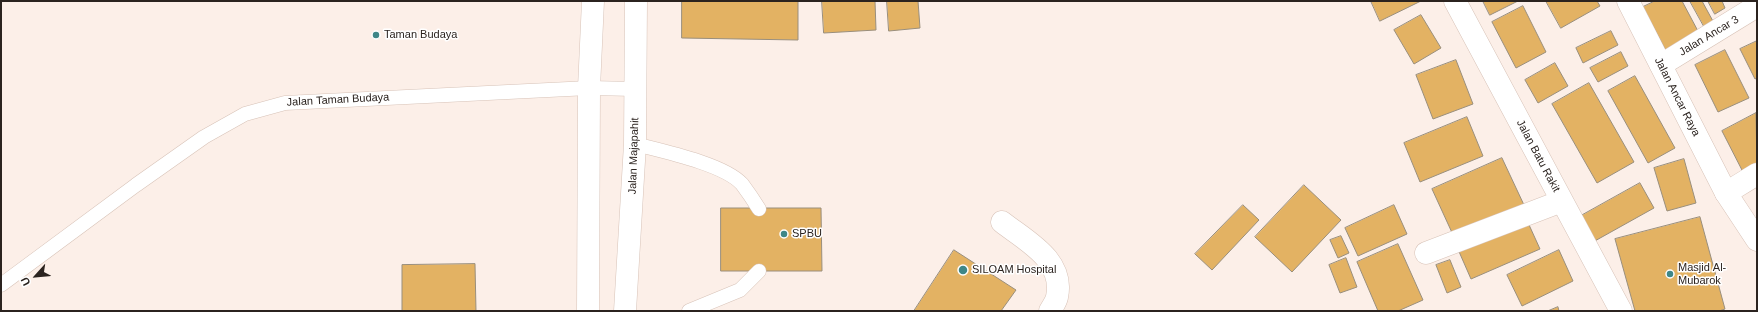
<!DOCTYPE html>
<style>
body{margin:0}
#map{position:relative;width:1758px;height:312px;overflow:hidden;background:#fcefe8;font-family:Helvetica,sans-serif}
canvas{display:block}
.frame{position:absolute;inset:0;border:2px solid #2b231f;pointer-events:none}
.north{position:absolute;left:16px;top:256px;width:40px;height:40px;-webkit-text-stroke:3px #fff;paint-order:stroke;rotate:243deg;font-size:11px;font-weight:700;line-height:16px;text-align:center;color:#2b231f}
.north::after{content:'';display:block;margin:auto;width:14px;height:18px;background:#2b231f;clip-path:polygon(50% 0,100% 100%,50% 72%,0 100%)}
</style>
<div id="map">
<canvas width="1758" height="312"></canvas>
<div class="frame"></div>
<div class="north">U</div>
</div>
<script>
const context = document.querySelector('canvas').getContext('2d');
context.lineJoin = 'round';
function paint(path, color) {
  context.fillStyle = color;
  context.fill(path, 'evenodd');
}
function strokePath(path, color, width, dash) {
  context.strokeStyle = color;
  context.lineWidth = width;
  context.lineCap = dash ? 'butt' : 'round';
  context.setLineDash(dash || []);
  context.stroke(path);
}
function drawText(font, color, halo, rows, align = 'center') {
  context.font = font + ' Helvetica,sans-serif';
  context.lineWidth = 3;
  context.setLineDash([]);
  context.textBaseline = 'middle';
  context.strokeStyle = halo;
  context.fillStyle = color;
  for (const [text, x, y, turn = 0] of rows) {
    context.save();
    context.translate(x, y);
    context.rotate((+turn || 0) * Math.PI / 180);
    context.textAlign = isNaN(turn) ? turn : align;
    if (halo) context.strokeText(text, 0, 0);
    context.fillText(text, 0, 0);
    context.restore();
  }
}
const building = new Path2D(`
 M 682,1 L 798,1 L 798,40 L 682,38 Z
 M 822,1 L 875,1 L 876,30 L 824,33 Z
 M 887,1 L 918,1 L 920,28 L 889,31 Z
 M 1371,1 L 1421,1 L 1380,21 Z
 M 1483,1 L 1518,1 L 1490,15 Z
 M 1546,1 L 1597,1 L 1600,6 L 1561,28 Z
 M 1655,1 L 1682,1 L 1699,33 L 1666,51 L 1643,7 Z
 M 1690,1 L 1702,1 L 1714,23 L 1705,28 Z
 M 1708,1 L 1722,1 L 1725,8 L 1715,14 Z
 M 1523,6 L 1546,52 L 1516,68 L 1492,22 Z
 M 1421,15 L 1441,48 L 1414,64 L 1394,30 Z
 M 1611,31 L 1618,45 L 1583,63 L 1576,48 Z
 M 1757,41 L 1757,78 L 1755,79 L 1740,49 Z
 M 1725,50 L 1749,98 L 1718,112 L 1695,65 Z
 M 1621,52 L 1628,66 L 1598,82 L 1590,68 Z
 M 1456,60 L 1473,104 L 1433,119 L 1416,75 Z
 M 1555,63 L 1568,86 L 1538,103 L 1525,80 Z
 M 1635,76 L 1675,148 L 1648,163 L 1608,91 Z
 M 1589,83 L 1634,162 L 1597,183 L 1552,104 Z
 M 1756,113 L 1757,167 L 1744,174 L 1722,131 Z
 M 1467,117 L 1483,156 L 1420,182 L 1404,143 Z
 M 1502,158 L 1524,205 L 1454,237 L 1432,189 Z
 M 1684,159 L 1696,203 L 1667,211 L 1654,168 Z
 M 1640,183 L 1654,208 L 1593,242 L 1579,217 Z
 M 1304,185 L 1341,220 L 1292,272 L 1255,237 Z
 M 1243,205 L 1259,220 L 1212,270 L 1195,254 Z
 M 1394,205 L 1407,234 L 1358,256 L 1345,228 Z
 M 721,208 L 821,208 L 822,271 L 721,271 Z
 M 1525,216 L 1540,249 L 1471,279 L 1457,247 Z
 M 1700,217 L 1725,309 L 1719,311 L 1635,311 L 1615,239 Z
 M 1341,236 L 1349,253 L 1338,258 L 1330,240 Z
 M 1398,244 L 1423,300 L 1398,311 L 1378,311 L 1357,262 Z
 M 954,250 L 1016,290 L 1001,311 L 914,311 Z
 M 1559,250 L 1573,281 L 1522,306 L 1507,275 Z
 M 1346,258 L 1357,287 L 1340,293 L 1329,265 Z
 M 1450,260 L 1461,287 L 1447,293 L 1436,265 Z
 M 475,264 L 476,311 L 402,311 L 402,265 Z
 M 1558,307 L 1559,311 L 1548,311 Z`);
paint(building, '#e3b263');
strokePath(building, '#998e7c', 1);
const service = new Path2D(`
 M 635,144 C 662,151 724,164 742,184 C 748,192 754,201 759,209
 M 1,285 L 136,185 L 204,137 L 245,114 L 285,103 L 589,88 L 635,89
 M 689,311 L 740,290 L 759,271`);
const minor = new Path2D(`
 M 1455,1 L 1621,311
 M 1661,65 L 1757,6
 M 1726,193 L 1757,174
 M 1002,222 C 1026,241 1065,260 1057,297 C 1056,302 1052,307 1050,311
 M 1426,253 L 1562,201`);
const tertiary = new Path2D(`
 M 1628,1 L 1726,193 L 1757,240`);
const primary = new Path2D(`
 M 588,311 L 589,88 L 593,1
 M 625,311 L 635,144 L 636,1`);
strokePath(service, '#d7c2b7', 15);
strokePath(minor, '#d7c2b7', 23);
strokePath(tertiary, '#d7c2b7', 23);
strokePath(primary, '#d7c2b7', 23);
strokePath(service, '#fff', 14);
strokePath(minor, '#fff', 22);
strokePath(tertiary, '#fff', 22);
strokePath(primary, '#fff', 22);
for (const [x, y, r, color] of [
 [376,35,4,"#3e8788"],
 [784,234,4,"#3e8788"],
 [963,270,5,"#3e8788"],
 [1670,274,4,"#3e8788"]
]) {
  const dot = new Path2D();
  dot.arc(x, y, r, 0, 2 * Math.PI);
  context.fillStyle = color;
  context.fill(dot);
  strokePath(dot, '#fff', 1.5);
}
drawText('11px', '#2b231f', '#fff', [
 ["Taman Budaya",384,35],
 ["SPBU",792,234],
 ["Masjid Al-",1678,268],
 ["Mubarok",1678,281],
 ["SILOAM Hospital",972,270]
], 'left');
drawText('11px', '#2b231f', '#fff', [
 ["Jalan Ancar 3",1709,36,-31],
 ["Jalan Ancar Raya",1677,97,63],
 ["Jalan Taman Budaya",338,100,-3],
 ["Jalan Majapahit",634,156,-88],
 ["Jalan Batu Rakit",1538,156,62]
]);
</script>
